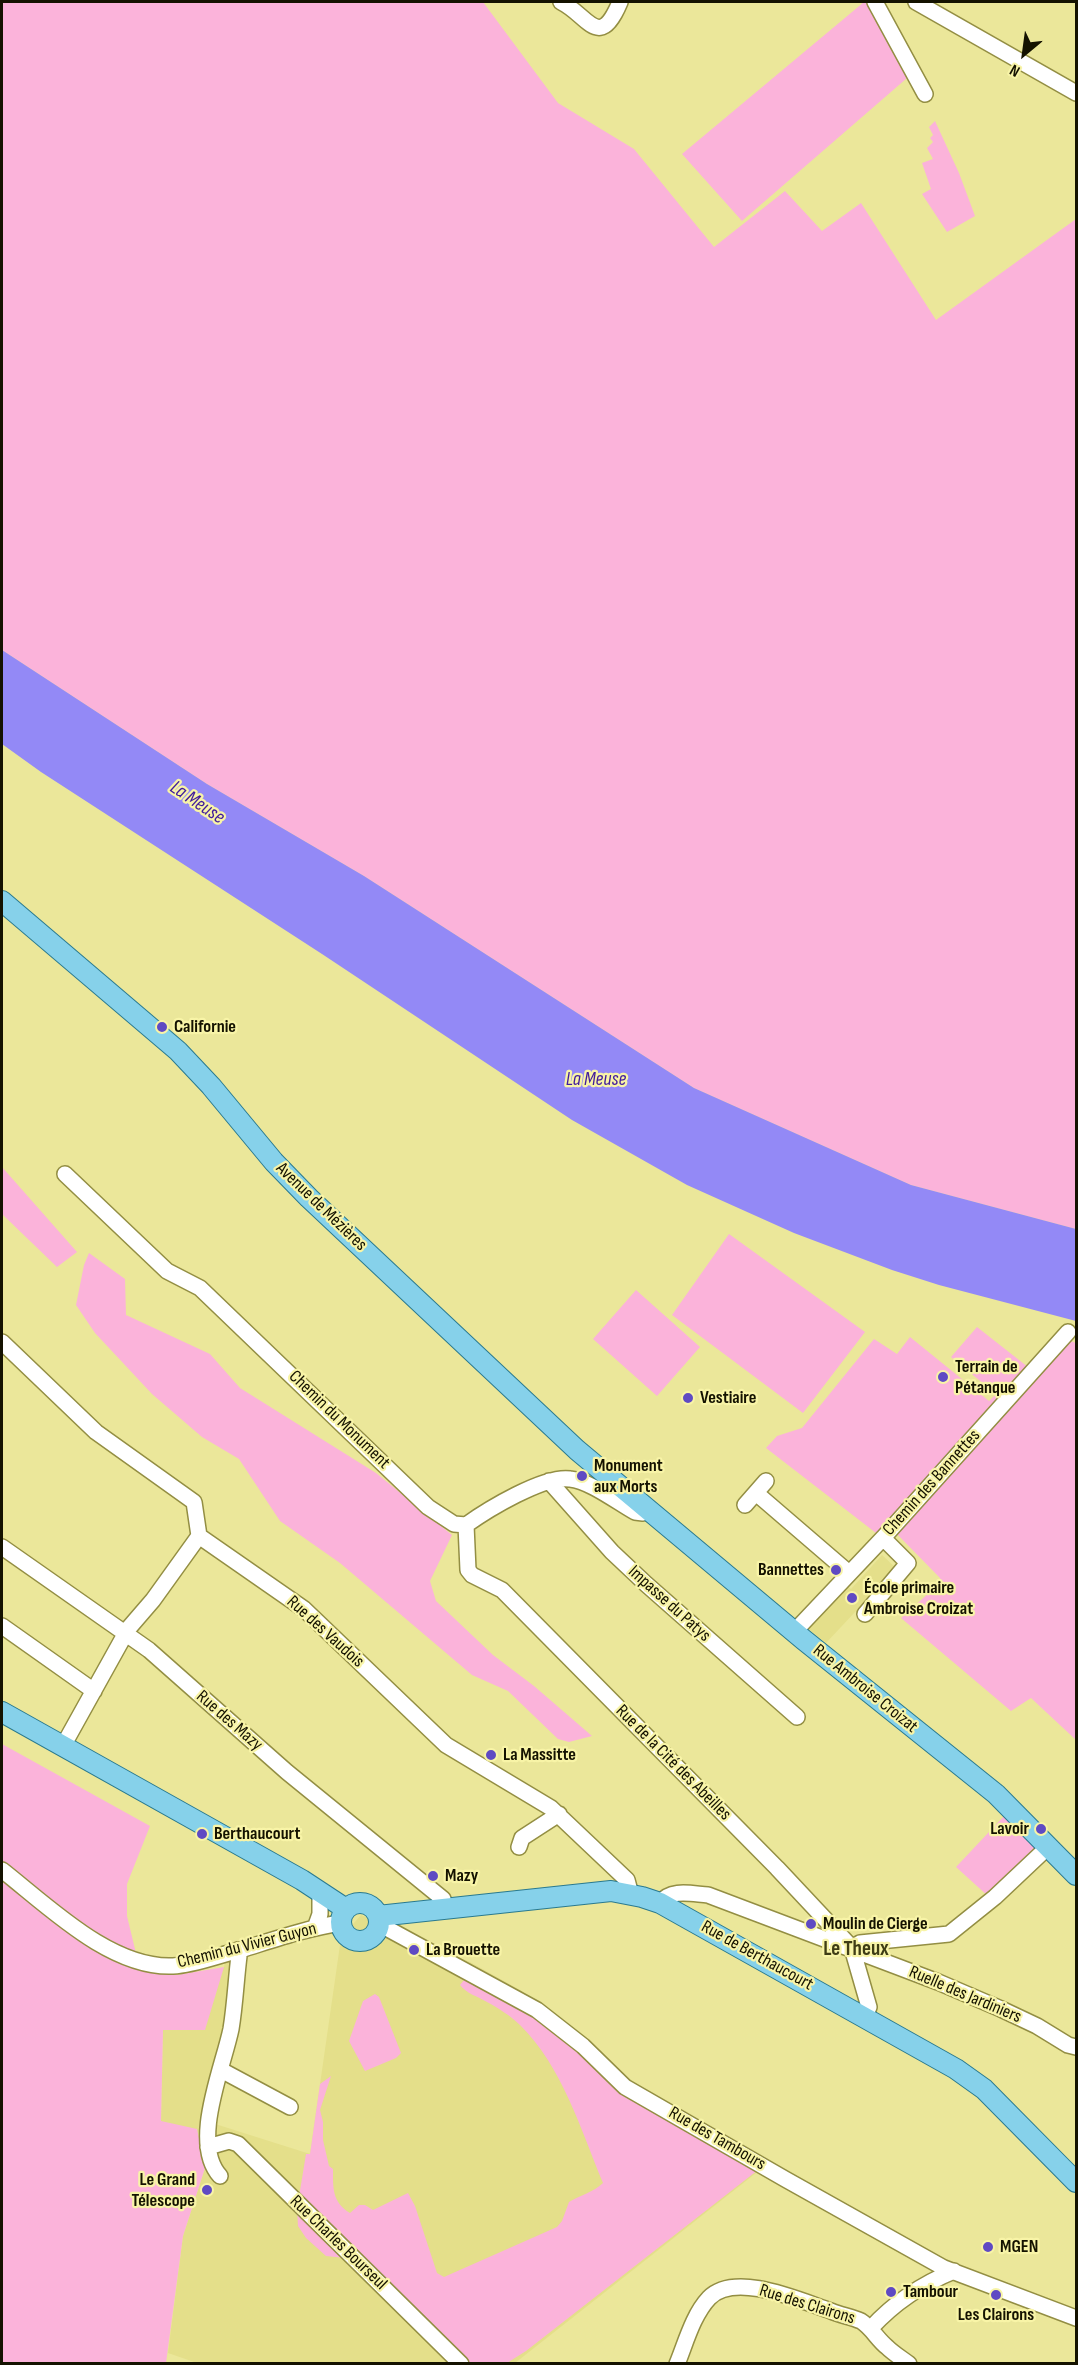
<!DOCTYPE html>
<meta charset="utf-8">
<style>
body{margin:0}
#map{position:relative;width:1078px;height:2365px;overflow:hidden;background:#ebe79a;font-family:"Sofia Sans Condensed",sans-serif}
canvas{display:block}
.frame{position:absolute;inset:0;border:3px solid #141200;pointer-events:none}
.north{position:absolute;left:994px;top:24px;width:60px;height:60px;-webkit-text-stroke:4px #f8f4a7;paint-order:stroke;rotate:209deg;font-size:16px;font-weight:700;line-height:24px;text-align:center;color:#141200}
.north::after{content:'';display:block;margin:auto;width:21px;height:27px;background:#141200;clip-path:polygon(50% 0,100% 100%,50% 72%,0 100%)}
</style>
<div id="map">
<canvas width="1078" height="2365"></canvas>
<div class="frame"></div>
<div class="north">N</div>
</div>
<script>
const context = document.querySelector('canvas').getContext('2d');
context.lineJoin = 'round';
function paint(path, color) {
  context.fillStyle = color;
  context.fill(path, 'evenodd');
}
function strokePath(path, color, width, dash) {
  context.strokeStyle = color;
  context.lineWidth = width;
  context.lineCap = dash ? 'butt' : 'round';
  context.setLineDash(dash || []);
  context.stroke(path);
}
function drawText(font, color, halo, rows, align = 'center') {
  context.font = font + ' "Sofia Sans Condensed",sans-serif';
  context.lineWidth = 4.5;
  context.setLineDash([]);
  context.textBaseline = 'middle';
  context.strokeStyle = halo;
  context.fillStyle = color;
  for (const [text, x, y, turn = 0] of rows) {
    context.save();
    context.translate(x, y);
    context.rotate((+turn || 0) * Math.PI / 180);
    context.textAlign = isNaN(turn) ? turn : align;
    if (halo) context.strokeText(text, 0, 0);
    context.fillText(text, 0, 0);
    context.restore();
  }
}
paint(new Path2D(`
 M 882,1555 L 897,1569 L 859,1613 L 856,1611 L 826,1643 L 806,1627 L 845,1584 L 851,1589 Z
 M 361,1915 L 470,1962 L 522,1991 L 623,2077 L 770,2162 L 515,2363 L 197,2363 L 168,2353 L 183,2236 L 205,2168 L 161,2121 L 163,2030 L 224,1967 L 228,1944 L 234,2003 L 209,2122 L 310,2154 L 341,1938 Z`), '#e4df8a');
paint(new Path2D(`
 M 2,2 L 483,2 L 558,103 L 634,149 L 714,247 L 785,191 L 822,231 L 861,203 L 936,320 L 1076,219 L 1076,1229 L 911,1185 L 694,1088 L 364,876 L 207,784 L 2,650 Z
 M 864,2 L 869,2 L 914,72 L 742,221 L 682,154 Z
 M 935,121 L 959,173 L 975,216 L 947,232 L 922,194 L 931,189 L 922,163 L 933,159 L 927,148 L 933,142 L 930,138 L 933,135 L 929,127 Z
 M 2,1167 L 77,1252 L 57,1267 L 2,1214 Z
 M 729,1234 L 865,1332 L 803,1413 L 672,1315 Z
 M 89,1253 L 125,1279 L 126,1315 L 210,1354 L 240,1388 L 376,1473 L 452,1535 L 430,1581 L 436,1601 L 493,1655 L 534,1686 L 592,1736 L 569,1742 L 558,1739 L 508,1691 L 472,1675 L 340,1563 L 280,1521 L 239,1459 L 202,1437 L 152,1394 L 95,1333 L 76,1305 L 84,1265 Z
 M 636,1290 L 700,1347 L 657,1396 L 593,1339 Z
 M 977,1327 L 1033,1371 L 1062,1338 L 1076,1343 L 1076,1740 L 1031,1698 L 1011,1711 L 901,1618 L 940,1583 L 940,1578 L 894,1531 L 876,1533 L 766,1448 L 777,1436 L 802,1428 L 874,1339 L 897,1354 L 910,1337 L 989,1401 L 996,1394 L 951,1357 Z
 M 2,1744 L 150,1826 L 127,1884 L 127,1916 L 140,1970 L 177,1975 L 224,1967 L 205,2030 L 163,2030 L 161,2121 L 197,2129 L 205,2168 L 183,2236 L 166,2363 L 2,2363 Z
 M 1005,1815 L 1039,1848 L 989,1897 L 956,1867 Z
 M 464,1980 L 473,1981 L 512,2003 L 758,2170 L 526,2351 L 507,2363 L 465,2363 L 345,2258 L 326,2256 L 306,2238 L 298,2226 L 297,2209 L 306,2154 L 310,2154 L 320,2084 L 331,2076 L 320,2110 L 323,2122 L 323,2140 L 329,2166 L 333,2169 C 333,2188 332,2202 350,2213 L 359,2205 L 365,2205 L 373,2210 L 408,2193 L 415,2206 L 437,2273 L 444,2277 L 557,2227 L 562,2221 L 569,2202 C 581,2195 594,2192 603,2183 C 581,2130 562,2066 520,2025 C 511,2016 498,2008 487,2002 C 477,1996 467,1994 460,1985 Z
 M 375,1994 L 379,1997 L 401,2053 L 396,2058 L 365,2071 L 349,2041 L 363,2001 Z`), '#fbb3da');
paint(new Path2D(`
 M 2,650 L 207,784 L 364,876 L 694,1088 L 911,1185 L 1076,1229 L 1076,1321 L 939,1285 L 892,1270 L 794,1233 L 687,1185 L 572,1120 L 322,954 L 41,772 L 2,744 Z`), '#9389f6');
const minor = new Path2D(`
 M 561,2 C 588,15 599,52 620,2
 M 875,2 L 925,94
 M 916,2 L 1076,93
 M 65,1174 L 167,1271 L 200,1288 L 428,1507 L 454,1524 L 466,1525 C 487,1510 544,1475 570,1479 C 590,1481 617,1502 635,1512 L 643,1513 L 647,1509
 M 2,1342 L 96,1432 L 194,1502 L 199,1536 L 304,1609 L 446,1745 L 551,1808 L 627,1880 L 631,1895
 M 549,1481 L 612,1552 L 646,1584 L 797,1717
 M 756,1493 L 849,1573
 M 745,1505 L 766,1481
 M 466,1525 L 468,1570 L 472,1575 L 502,1590 L 777,1868 L 852,1948 L 869,2007 L 865,2016
 M 2,1547 L 149,1650 L 287,1772 L 443,1899 L 445,1907
 M 865,1614 L 908,1563 L 883,1538
 M 2,1626 L 94,1691
 M 794,1632 L 883,1538 L 1068,1332
 M 63,1746 L 128,1629 L 153,1600 L 199,1536
 M 519,1847 L 522,1838 L 559,1814
 M 2,1870 C 48,1906 111,1969 173,1966 C 194,1965 219,1955 240,1950 C 273,1940 307,1928 341,1923
 M 660,1903 C 671,1888 692,1894 708,1895 L 938,1982 L 1001,2009 L 1037,2026 L 1068,2045 L 1076,2047
 M 379,1924 L 537,2010 L 583,2046 L 625,2087 L 785,2179 L 944,2268 L 1076,2318
 M 315,1928 L 320,1914 L 320,1891
 M 852,1948 L 860,1943 L 949,1934 L 995,1897 L 1048,1847
 M 221,2070 L 290,2107
 M 208,2147 L 229,2141 L 238,2144 L 461,2364
 M 220,2176 C 190,2143 223,2068 231,2029 C 235,2005 236,1980 239,1956 L 238,1950
 M 871,2328 C 894,2303 922,2284 954,2271
 M 677,2364 C 686,2342 693,2315 709,2298 C 735,2271 801,2301 831,2311 C 840,2315 852,2317 861,2321 C 872,2328 877,2339 887,2347 C 893,2353 901,2358 909,2364`);
const major = new Path2D(`
 M 2,901 L 178,1051 L 211,1086 L 274,1162 L 309,1198 L 577,1450 L 804,1640 L 996,1794 L 1076,1875
 M 2,1712 L 302,1880 L 346,1909
 M341 1922a19 19 0 1 1 38 0a19 19 0 1 1-38 0Z
 M 378,1916 L 611,1891 L 642,1897 L 660,1903 L 956,2069 L 984,2089 L 1076,2182`);
strokePath(minor, '#938e43', 18);
strokePath(major, '#2a7a8f', 22);
strokePath(minor, '#fff', 15);
strokePath(major, '#86d1ea', 20);
for (const [x, y, r, color] of [
 [162,1027,6,"#5f4ac3"],
 [943,1377,6,"#5f4ac3"],
 [688,1398,6,"#5f4ac3"],
 [582,1476,6,"#5f4ac3"],
 [836,1570,6,"#5f4ac3"],
 [852,1598,6,"#5f4ac3"],
 [491,1755,6,"#5f4ac3"],
 [1041,1829,6,"#5f4ac3"],
 [202,1834,6,"#5f4ac3"],
 [433,1876,6,"#5f4ac3"],
 [811,1924,6,"#5f4ac3"],
 [414,1950,6,"#5f4ac3"],
 [207,2190,6,"#5f4ac3"],
 [988,2247,6,"#5f4ac3"],
 [891,2292,6,"#5f4ac3"],
 [996,2295,6,"#5f4ac3"]
]) {
  const dot = new Path2D();
  dot.arc(x, y, r, 0, 2 * Math.PI);
  context.fillStyle = color;
  context.fill(dot);
  strokePath(dot, '#f8f4a7', 2);
}
drawText('bold 18px', '#141200', '#f8f4a7', [
 ["Californie",174,1027],
 ["Terrain de",955,1367],
 ["Pétanque",955,1388],
 ["Vestiaire",700,1398],
 ["Monument",594,1466],
 ["aux Morts",594,1487],
 ["Bannettes",824,1570,"right"],
 ["École primaire",864,1588],
 ["Ambroise Croizat",864,1609],
 ["La Massitte",503,1755],
 ["Lavoir",1029,1829,"right"],
 ["Berthaucourt",214,1834],
 ["Mazy",445,1876],
 ["Moulin de Cierge",823,1924],
 ["La Brouette",426,1950],
 ["Le Grand",195,2180,"right"],
 ["Télescope",195,2201,"right"],
 ["MGEN",1000,2247],
 ["Tambour",903,2292],
 ["Les Clairons",996,2315,"center"]
], 'left');
drawText('18px', '#141200', '#f8f4a7', [
 ["Avenue de Mézières",321,1207,44],
 ["Chemin du Monument",339,1420,44],
 ["Chemin des Bannettes",932,1483,-48],
 ["Impasse du Patys",669,1604,42],
 ["Rue des Vaudois",325,1632,42],
 ["Rue Ambroise Croizat",865,1689,39],
 ["Rue des Mazy",229,1721,41],
 ["Rue de la Cité des Abeilles",673,1763,45],
 ["Chemin du Vivier Guyon",247,1946,-14],
 ["Rue de Berthaucourt",757,1956,29],
 ["Ruelle des Jardiniers",965,1995,23],
 ["Rue des Tambours",717,2139,30],
 ["Rue Charles Bourseul",338,2243,44],
 ["Rue des Clairons",807,2305,17]
]);
drawText('italic 20px', '#401c9c', '#f8f4a7', [
 ["La Meuse",197,803,34],
 ["La Meuse",596,1080]
]);
drawText('bold 21px', '#3f3d15', '#f8f4a7', [
 ["Le Theux",856,1950]
]);
</script>
